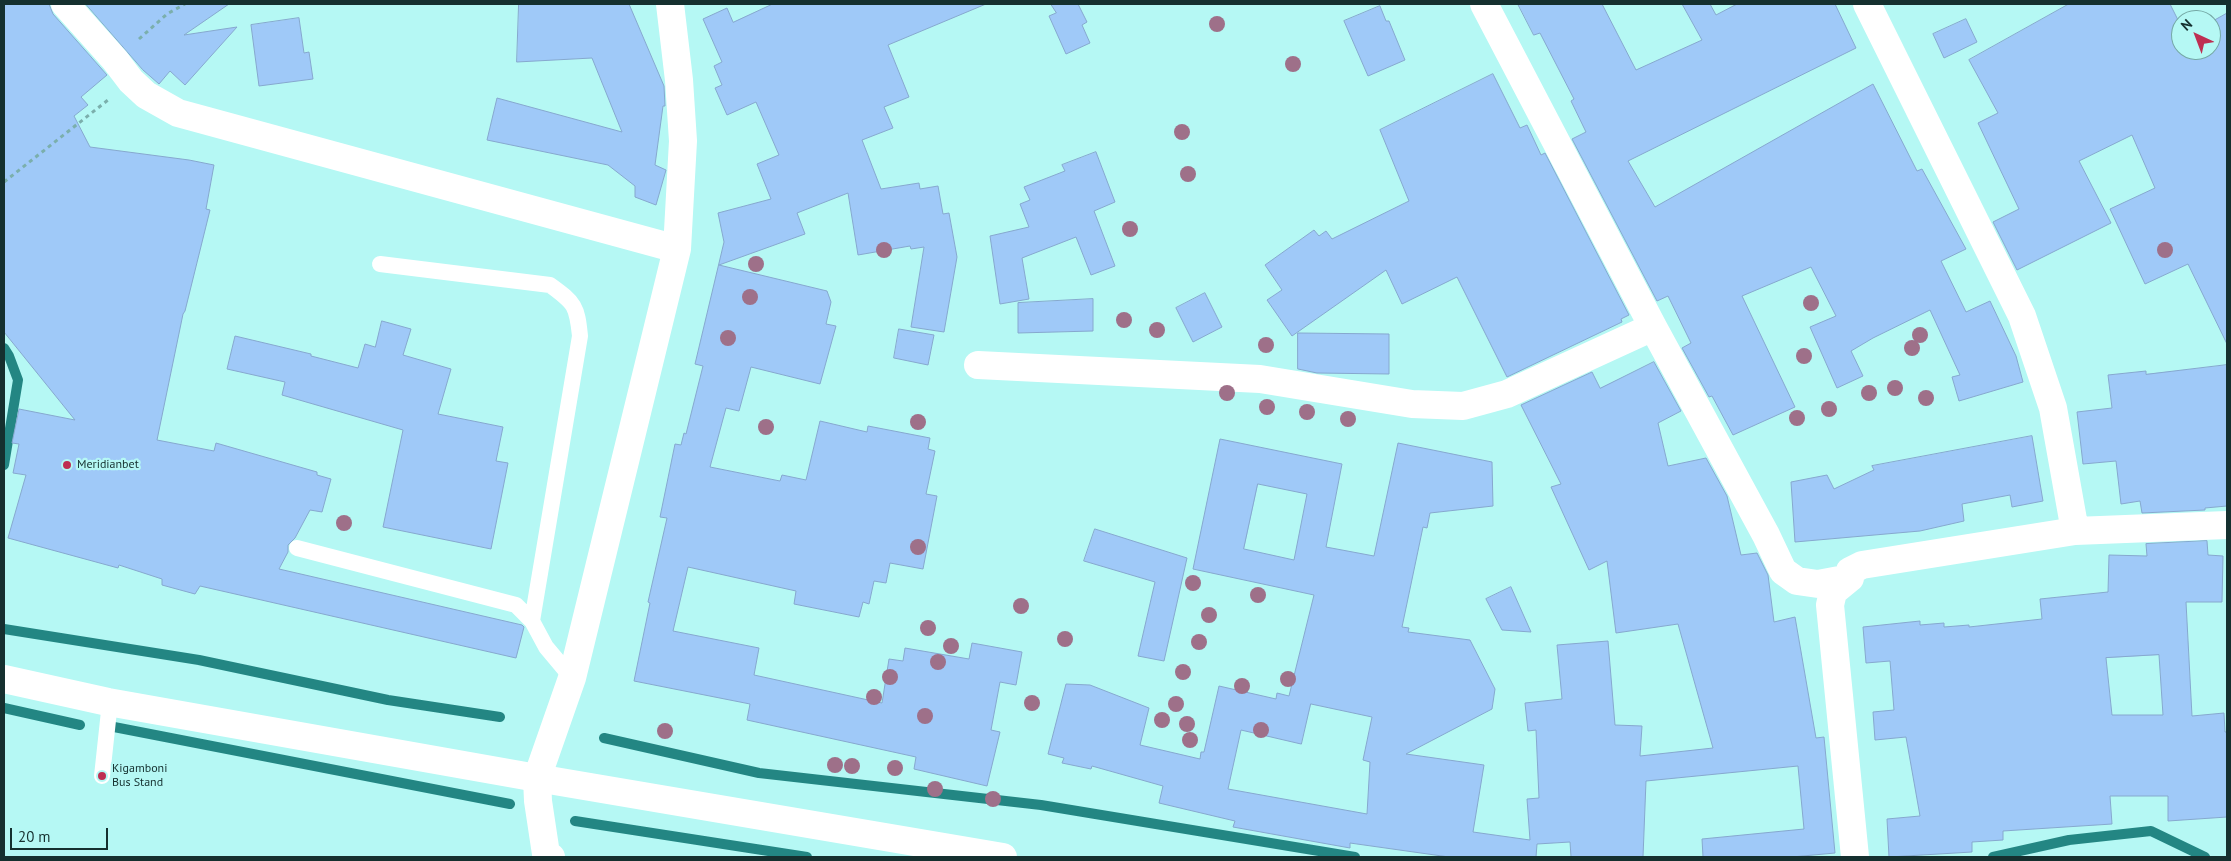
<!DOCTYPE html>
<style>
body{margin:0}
#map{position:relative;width:2231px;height:861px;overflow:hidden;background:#b5f8f4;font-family:"PT Sans",sans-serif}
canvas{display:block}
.frame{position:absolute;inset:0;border:5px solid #15302f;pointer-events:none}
.north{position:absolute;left:2171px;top:10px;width:50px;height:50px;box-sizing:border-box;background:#b5f8f4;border:1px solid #75a8a5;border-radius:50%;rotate:317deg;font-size:14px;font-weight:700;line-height:20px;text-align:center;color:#15302f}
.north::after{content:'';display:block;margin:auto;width:18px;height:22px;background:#be2e52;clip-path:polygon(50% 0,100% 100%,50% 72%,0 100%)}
.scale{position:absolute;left:10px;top:828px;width:98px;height:22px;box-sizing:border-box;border:2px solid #15302f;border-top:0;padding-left:6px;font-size:15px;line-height:18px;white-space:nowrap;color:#15302f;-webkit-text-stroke:4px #b5f8f4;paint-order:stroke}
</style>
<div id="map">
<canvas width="2231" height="861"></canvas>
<div class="frame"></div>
<div class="north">N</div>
<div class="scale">20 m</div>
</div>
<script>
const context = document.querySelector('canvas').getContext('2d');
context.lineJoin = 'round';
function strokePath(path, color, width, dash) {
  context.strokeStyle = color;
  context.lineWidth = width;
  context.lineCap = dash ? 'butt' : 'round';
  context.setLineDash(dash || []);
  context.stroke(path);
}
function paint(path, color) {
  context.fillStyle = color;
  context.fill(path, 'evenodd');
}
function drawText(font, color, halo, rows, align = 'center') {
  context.font = font + ' "PT Sans",sans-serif';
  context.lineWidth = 4.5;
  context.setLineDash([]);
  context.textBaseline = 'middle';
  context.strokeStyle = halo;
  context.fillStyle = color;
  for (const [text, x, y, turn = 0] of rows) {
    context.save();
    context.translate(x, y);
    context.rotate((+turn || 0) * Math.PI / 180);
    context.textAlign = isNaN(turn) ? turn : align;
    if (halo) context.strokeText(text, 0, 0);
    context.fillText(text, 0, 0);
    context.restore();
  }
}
strokePath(new Path2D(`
 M 4,348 L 9,356 L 18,380 L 4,465
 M 4,629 L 199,660 L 388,700 L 500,717
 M 4,708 L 80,725
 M 114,727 L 510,804
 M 604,738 L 759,773 L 1041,805 L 1355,857
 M 575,821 L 807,857
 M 1993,857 L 2069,840 L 2151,831 L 2205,857`), '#238683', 10);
const building = new Path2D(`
 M 4,4 L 49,4 L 53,14 L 107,75 L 81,97 L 88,105 L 74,116 L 90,147 L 189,160 L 214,165 L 206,209 L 210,210 L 185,311 L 183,314 L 157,440 L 214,451 L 216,443 L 317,472 L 317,475 L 331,479 L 322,512 L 310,510 L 295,538 L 288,545 L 288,552 L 279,569 L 522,625 L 524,627 L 516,658 L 200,586 L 195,594 L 162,585 L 162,579 L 119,565 L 118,568 L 8,538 L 26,475 L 13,473 L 19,444 L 12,443 L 19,409 L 75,420 L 4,332 Z
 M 86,4 L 229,4 L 184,35 L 237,27 L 185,85 L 170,71 L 159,84 L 143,70 Z
 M 519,4 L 629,4 L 664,86 L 665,106 L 663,106 L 655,165 L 666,170 L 656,205 L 635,197 L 635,186 L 608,165 L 487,140 L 497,98 L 622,132 L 592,58 L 517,62 Z
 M 773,4 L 986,4 L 888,45 L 909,97 L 884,107 L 893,128 L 862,140 L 881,189 L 919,183 L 920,189 L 938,186 L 943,214 L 949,213 L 957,257 L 944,332 L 911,327 L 924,247 L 911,249 L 910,246 L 858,255 L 848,193 L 797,213 L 805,234 L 719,265 L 827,291 L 831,302 L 826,324 L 836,326 L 820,384 L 751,367 L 739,411 L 726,408 L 710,467 L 780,481 L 782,475 L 806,480 L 820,421 L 867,432 L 868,426 L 930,438 L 928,449 L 935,451 L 926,494 L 937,496 L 923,569 L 890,563 L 886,583 L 874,581 L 869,604 L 863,602 L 859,617 L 794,604 L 796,591 L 688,567 L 673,631 L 759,648 L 754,675 L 882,703 L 889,659 L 903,661 L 905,648 L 969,659 L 972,643 L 1022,652 L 1016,685 L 1000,682 L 991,730 L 1000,732 L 987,786 L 914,769 L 916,757 L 747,720 L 750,704 L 634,681 L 650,603 L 648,602 L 667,518 L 660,517 L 675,444 L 681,445 L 684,433 L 686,434 L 703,366 L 695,364 L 724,242 L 718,213 L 771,199 L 757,164 L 779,155 L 756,102 L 727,115 L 715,88 L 722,85 L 714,66 L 722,62 L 703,19 L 727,8 L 733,22 Z
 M 1051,4 L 1078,4 L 1087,22 L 1082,25 L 1090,43 L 1066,54 L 1049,16 L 1056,13 Z
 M 1518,4 L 1602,4 L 1636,70 L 1702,40 L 1682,4 L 1710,4 L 1716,15 L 1737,4 L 1835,4 L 1856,48 L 1628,161 L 1655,207 L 1873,84 L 1917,171 L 1922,169 L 1966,249 L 1941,261 L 1966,312 L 1990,301 L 2016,356 L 2023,382 L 1959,401 L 1952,377 L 1960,375 L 1930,310 L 1873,338 L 1851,351 L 1863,376 L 1837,388 L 1810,327 L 1836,316 L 1811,267 L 1742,296 L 1795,407 L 1733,435 L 1712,396 L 1709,397 L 1682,348 L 1691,343 L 1668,296 L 1657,301 L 1572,139 L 1586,132 L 1571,101 L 1574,99 L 1540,33 L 1534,35 Z
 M 2069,4 L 2170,4 L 2181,26 L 2181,50 L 2211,50 L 2211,22 L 2227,13 L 2227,344 L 2188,264 L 2145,284 L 2110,209 L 2155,188 L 2132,135 L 2079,161 L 2111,223 L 2017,270 L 1993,222 L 2019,209 L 1978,123 L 1998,113 L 1969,60 Z
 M 1380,6 L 1386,21 L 1389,21 L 1405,60 L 1368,76 L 1344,21 Z
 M 299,18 L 304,53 L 309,52 L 313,79 L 259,86 L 251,25 Z
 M 1966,19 L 1977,42 L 1944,58 L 1933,34 Z
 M 1493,74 L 1520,128 L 1527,125 L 1541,155 L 1545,153 L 1629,315 L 1621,319 L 1622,322 L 1507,377 L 1457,277 L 1402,304 L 1386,270 L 1292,336 L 1267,300 L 1282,290 L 1265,265 L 1314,230 L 1319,236 L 1326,231 L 1332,239 L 1409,201 L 1380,130 Z
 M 1096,152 L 1115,202 L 1094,211 L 1115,266 L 1091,275 L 1076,237 L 1022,258 L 1029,299 L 1000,304 L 990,236 L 1029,227 L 1020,204 L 1030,200 L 1024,187 L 1065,171 L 1062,165 Z
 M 1205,293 L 1222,327 L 1193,342 L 1176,308 Z
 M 1093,299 L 1093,331 L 1018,333 L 1018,303 Z
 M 382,321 L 411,329 L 403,355 L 451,369 L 438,414 L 503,427 L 496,461 L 508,463 L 491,549 L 383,527 L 403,430 L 282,395 L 285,382 L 227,369 L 235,336 L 311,354 L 311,356 L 358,368 L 365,344 L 375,347 Z
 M 899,329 L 934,335 L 928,365 L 894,358 Z
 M 1298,333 L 1389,334 L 1389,374 L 1317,373 L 1298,369 Z
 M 1654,362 L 1681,411 L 1658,423 L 1668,466 L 1706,458 L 1727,496 L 1741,555 L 1757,553 L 1768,575 L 1774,622 L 1795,617 L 1816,738 L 1824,737 L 1835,853 L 1792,857 L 1703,857 L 1702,839 L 1804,829 L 1798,766 L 1646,781 L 1643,857 L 1571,857 L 1570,842 L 1537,844 L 1536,857 L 1449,857 L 1350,843 L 1350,848 L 1233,827 L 1235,821 L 1159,803 L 1163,786 L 1092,766 L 1091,769 L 1062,763 L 1064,758 L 1048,754 L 1066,684 L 1090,685 L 1149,708 L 1140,745 L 1200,759 L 1201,752 L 1204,752 L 1219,686 L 1276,699 L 1277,693 L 1289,696 L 1314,595 L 1193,569 L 1220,439 L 1342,464 L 1326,547 L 1374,556 L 1398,443 L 1492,462 L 1493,506 L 1430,513 L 1427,528 L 1423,527 L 1402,627 L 1409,628 L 1408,632 L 1470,640 L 1495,689 L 1492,709 L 1406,754 L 1484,765 L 1473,832 L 1530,840 L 1527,799 L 1539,798 L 1536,730 L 1528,731 L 1525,703 L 1562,699 L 1557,645 L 1608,641 L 1615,725 L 1642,726 L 1640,756 L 1713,748 L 1678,624 L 1616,633 L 1607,561 L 1589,570 L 1551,487 L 1561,484 L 1521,405 L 1592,372 L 1600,388 ZM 1258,484 L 1307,494 L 1294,560 L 1244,549 ZM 1311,704 L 1372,717 L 1363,760 L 1370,762 L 1367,814 L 1228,789 L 1241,730 L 1301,744 Z
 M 2227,365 L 2227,506 L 2205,508 L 2205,510 L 2142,513 L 2140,501 L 2121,504 L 2116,461 L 2083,464 L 2077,412 L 2112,408 L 2108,375 L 2146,371 L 2146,374 Z
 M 2032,436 L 2043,501 L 2012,507 L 2010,495 L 1962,504 L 1964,521 L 1920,531 L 1795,542 L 1791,482 L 1827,475 L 1834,489 L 1874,470 L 1872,466 Z
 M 1095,529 L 1187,558 L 1164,661 L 1138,656 L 1155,582 L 1084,561 Z
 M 2207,541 L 2208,555 L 2223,556 L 2222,602 L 2186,602 L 2192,716 L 2224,713 L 2225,732 L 2227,732 L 2227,817 L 2168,821 L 2168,796 L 2110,796 L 2112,824 L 2003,831 L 2003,840 L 1972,842 L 1972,852 L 1889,857 L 1887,819 L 1920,816 L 1906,737 L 1875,740 L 1873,712 L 1894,710 L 1890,661 L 1866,663 L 1863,627 L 1920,621 L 1920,625 L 1944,623 L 1944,627 L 1969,625 L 1969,627 L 2042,619 L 2040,599 L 2108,592 L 2109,555 L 2147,556 L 2146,544 ZM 2159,655 L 2163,715 L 2112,715 L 2106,658 Z
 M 1511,587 L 1531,632 L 1502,630 L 1486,599 Z`);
paint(building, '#9fc9f8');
strokePath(building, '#86a8ce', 1);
strokePath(new Path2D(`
 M 139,39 L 167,14 L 185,4
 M 4,182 L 108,100`), '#7bafac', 3, [4, 4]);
strokePath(new Path2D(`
 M 380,264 L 550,285 C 575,303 577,306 580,336 L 532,621
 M 297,548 L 516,605 L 532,621 L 546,647 L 572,678
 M 102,776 L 109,711 L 108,702`), '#fff', 16);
strokePath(new Path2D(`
 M 65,4 L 115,60 L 131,81 L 146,95 L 178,113 L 677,249
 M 1484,4 L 1653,327 L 1766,535 L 1783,571 L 1797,581 L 1818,584 L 1850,578
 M 1867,4 L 2022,316 L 2053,408 L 2075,531
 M 978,365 L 1260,379 L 1412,404 L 1463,406 L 1507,394 L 1653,327
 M 551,857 L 546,854 L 538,801 L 537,778 L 572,678 L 677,249 L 683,141 L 679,80 L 670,4
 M 1855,857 L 1830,605 L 1833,592 L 1850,578 L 1850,571 L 1862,565 L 2075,531 L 2227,525`), '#fff', 28);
strokePath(new Path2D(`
 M 4,679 L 108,702 L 537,778 L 1003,857`), '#fff', 28);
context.fillStyle = '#9e7089';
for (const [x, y] of [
 [1217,24],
 [1293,64],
 [1182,132],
 [1188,174],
 [1130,229],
 [884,250],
 [2165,250],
 [756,264],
 [750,297],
 [1811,303],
 [1124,320],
 [1157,330],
 [1920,335],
 [728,338],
 [1266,345],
 [1912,348],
 [1804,356],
 [1895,388],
 [1227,393],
 [1869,393],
 [1926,398],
 [1267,407],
 [1829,409],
 [1307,412],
 [1797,418],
 [1348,419],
 [918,422],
 [766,427],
 [344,523],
 [918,547],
 [1193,583],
 [1258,595],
 [1021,606],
 [1209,615],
 [928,628],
 [1065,639],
 [1199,642],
 [951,646],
 [938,662],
 [1183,672],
 [890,677],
 [1288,679],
 [1242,686],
 [874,697],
 [1032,703],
 [1176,704],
 [925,716],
 [1162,720],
 [1187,724],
 [1261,730],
 [665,731],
 [1190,740],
 [835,765],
 [852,766],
 [895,768],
 [935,789],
 [993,799]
]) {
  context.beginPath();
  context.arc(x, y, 8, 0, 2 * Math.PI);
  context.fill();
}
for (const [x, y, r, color] of [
 [67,465,5,"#be2e52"],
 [102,776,5,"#be2e52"]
]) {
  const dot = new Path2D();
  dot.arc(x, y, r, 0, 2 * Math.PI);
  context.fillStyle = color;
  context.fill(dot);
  strokePath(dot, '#b5f8f4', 2);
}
drawText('12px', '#15302f', '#b5f8f4', [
 ["Meridianbet",77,465],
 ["Kigamboni",112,769],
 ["Bus Stand",112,783]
], 'left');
</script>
